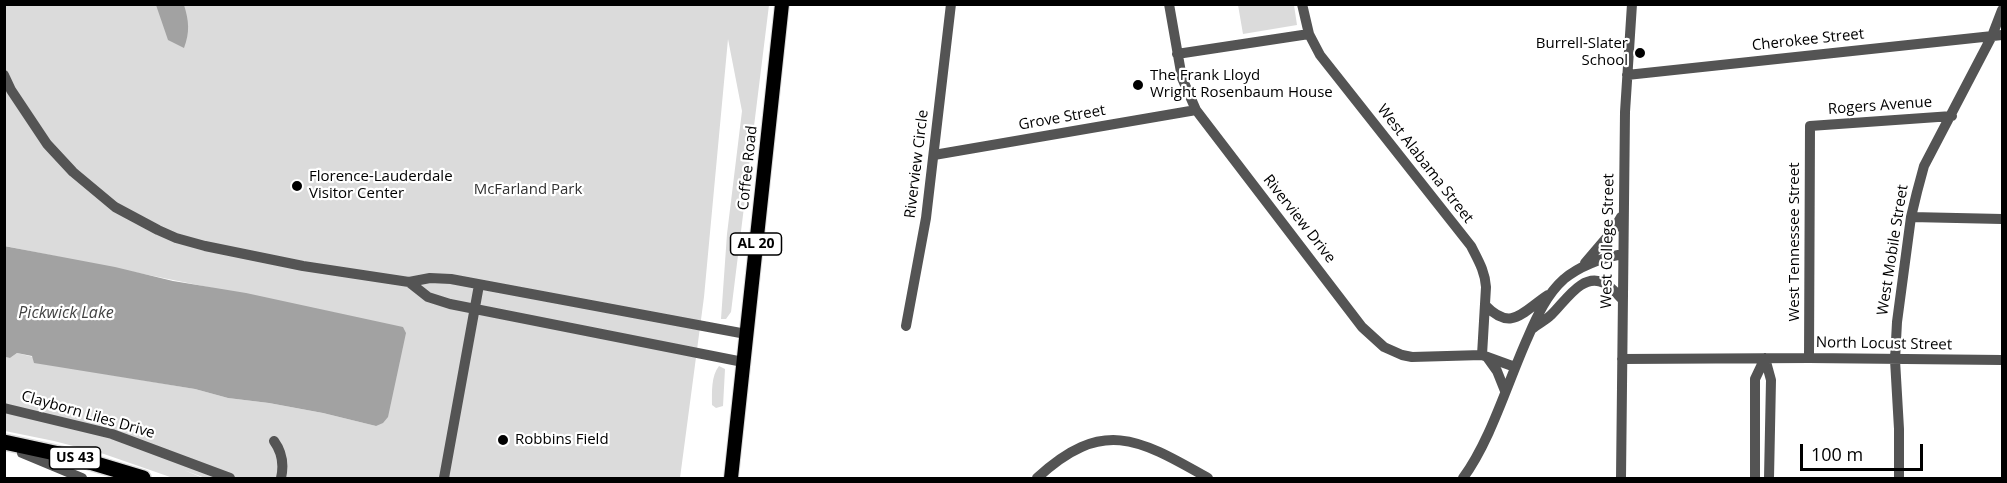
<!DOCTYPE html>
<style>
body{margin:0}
#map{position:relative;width:2007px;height:483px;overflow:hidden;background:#fff;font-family:"Open Sans",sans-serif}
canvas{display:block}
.frame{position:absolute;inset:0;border:6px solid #000;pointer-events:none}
.scale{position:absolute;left:1800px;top:444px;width:123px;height:27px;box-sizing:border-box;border:3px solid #000;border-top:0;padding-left:8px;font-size:18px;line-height:21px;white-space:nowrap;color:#000;-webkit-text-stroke:4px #fff;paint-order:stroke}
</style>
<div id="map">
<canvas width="2007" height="483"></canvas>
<div class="frame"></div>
<div class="scale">100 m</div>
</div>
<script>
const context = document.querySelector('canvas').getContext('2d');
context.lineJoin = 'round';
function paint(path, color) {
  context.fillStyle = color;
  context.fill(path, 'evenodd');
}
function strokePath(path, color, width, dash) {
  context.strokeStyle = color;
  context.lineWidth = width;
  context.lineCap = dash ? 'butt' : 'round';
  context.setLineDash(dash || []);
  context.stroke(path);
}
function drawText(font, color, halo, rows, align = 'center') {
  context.font = font + ' "Open Sans",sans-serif';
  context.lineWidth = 4.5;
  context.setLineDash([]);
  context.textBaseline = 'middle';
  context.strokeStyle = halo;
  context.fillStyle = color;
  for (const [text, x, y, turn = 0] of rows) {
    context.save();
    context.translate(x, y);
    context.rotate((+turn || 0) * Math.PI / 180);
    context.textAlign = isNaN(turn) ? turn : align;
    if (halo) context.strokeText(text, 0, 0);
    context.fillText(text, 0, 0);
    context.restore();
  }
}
paint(new Path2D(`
 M 4,5 L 769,5 L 731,312 L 726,319 L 721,319 L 727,234 L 742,111 L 728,39 L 704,297 L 680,478 L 205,478 L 184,470 L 203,478 L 173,478 L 104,454 L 54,441 L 5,431 L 5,357 L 10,358 L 17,353 L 100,373 L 195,389 L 228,398 L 269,403 L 323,413 L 376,426 L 336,313 L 5,246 Z
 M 1238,5 L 1294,5 L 1297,25 L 1243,34 Z
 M 719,366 L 725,369 L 723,406 L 716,408 L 712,405 C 712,392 711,376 719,366 Z`), '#dbdbdb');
paint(new Path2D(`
 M 156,5 L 184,5 C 189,21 190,32 184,48 L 168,40 Z
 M 4,246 L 115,267 L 173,281 L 246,293 L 403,327 L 406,333 L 388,417 L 383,423 L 376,426 L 323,413 L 269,403 L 228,398 L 195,389 L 34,363 L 32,356 L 17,353 L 10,358 L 5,357 Z`), '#a2a2a2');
const major = new Path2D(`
 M 731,478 L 782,4`);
const highway = new Path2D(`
 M 4,442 L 73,457 L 143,478`);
strokePath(major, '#dbdbdb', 16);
strokePath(highway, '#dbdbdb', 18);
strokePath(new Path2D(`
 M 1169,4 L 1182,78 L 1196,110 L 1362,327 L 1384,347 L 1402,355 L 1412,357 L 1482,355 L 1515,367
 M 1302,4 L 1309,34 L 1320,55 L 1471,246 C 1478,260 1485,271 1486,287 L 1482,355
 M 1177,54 L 1309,34
 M 4,75 L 11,90 L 47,144 L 73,172 L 115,207 L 158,230 L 176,238 L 205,246 L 303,266 L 409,282 L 430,278 L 451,279 L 746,334
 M 1627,75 L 2002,35
 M 934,155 L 1196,110
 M 1911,217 L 2002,219
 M 1585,263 L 1614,229 L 1621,217
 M 409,282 L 428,297 L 450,304 L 743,362
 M 1485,305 C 1512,333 1523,311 1548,295
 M 906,326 L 926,218 L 951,4
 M 1532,329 C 1538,324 1546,320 1551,315 C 1565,302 1582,272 1604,283 C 1611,286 1617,294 1622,299
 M 1487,357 L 1497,371 L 1505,391
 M 1765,358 L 1771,380 L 1769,478
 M 1809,358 L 1810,126 L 1952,116
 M 1622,359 L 1809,358 L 2002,360
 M 4,408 L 112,434 L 230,478
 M 274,441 C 282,452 284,465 281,478
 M 22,453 L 82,478
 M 444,478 L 479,285
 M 1037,478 C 1103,417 1139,439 1208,478
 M 1463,478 C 1491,440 1508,381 1528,337 C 1537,316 1547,294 1564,279 C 1581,265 1602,258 1623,254
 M 1621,478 L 1625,112 L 1632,4
 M 1755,478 L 1755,379 L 1765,358
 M 1899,478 L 1899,429 L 1895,360 L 1897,322 L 1911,217 L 1917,192 L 1924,166 L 1992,36 L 2002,10`), '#545454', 10);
strokePath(major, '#000', 14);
strokePath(highway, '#000', 15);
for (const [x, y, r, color] of [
 [1640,53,6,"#000"],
 [1138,85,6,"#000"],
 [297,186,6,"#000"],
 [503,440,6,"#000"]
]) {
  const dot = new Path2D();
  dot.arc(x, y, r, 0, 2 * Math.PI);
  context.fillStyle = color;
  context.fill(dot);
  strokePath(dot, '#fff', 2);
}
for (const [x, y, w] of [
 [756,244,51],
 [75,458,51]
]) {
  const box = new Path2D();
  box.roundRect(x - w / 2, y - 11, w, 22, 4.5);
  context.fillStyle = '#fff';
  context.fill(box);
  strokePath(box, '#000', 1.5);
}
drawText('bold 14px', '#000', null, [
 ["AL 20",756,244],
 ["US 43",75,458]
]);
drawText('15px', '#000', '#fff', [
 ["Cherokee Street",1808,40,-6],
 ["Rogers Avenue",1880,106,-4],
 ["Grove Street",1062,118,-10],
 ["Riverview Circle",917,164,-83],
 ["West Alabama Street",1425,164,52],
 ["Coffee Road",748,168,-84],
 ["Riverview Drive",1299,219,52],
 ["West College Street",1608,241,-89],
 ["West Tennessee Street",1795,242,-90],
 ["West Mobile Street",1893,250,-81],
 ["North Locust Street",1884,344,1],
 ["Clayborn Liles Drive",88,415,16]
]);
drawText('15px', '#000', '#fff', [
 ["Burrell-Slater",1628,44,"right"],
 ["School",1628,61,"right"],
 ["The Frank Lloyd",1150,76],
 ["Wright Rosenbaum House",1150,93],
 ["Florence-Lauderdale",309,177],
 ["Visitor Center",309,194],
 ["Robbins Field",515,440]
], 'left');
drawText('15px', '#323232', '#fff', [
 ["McFarland Park",528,190]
]);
drawText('italic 16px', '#434343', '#fff', [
 ["Pickwick Lake",66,313]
]);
</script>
